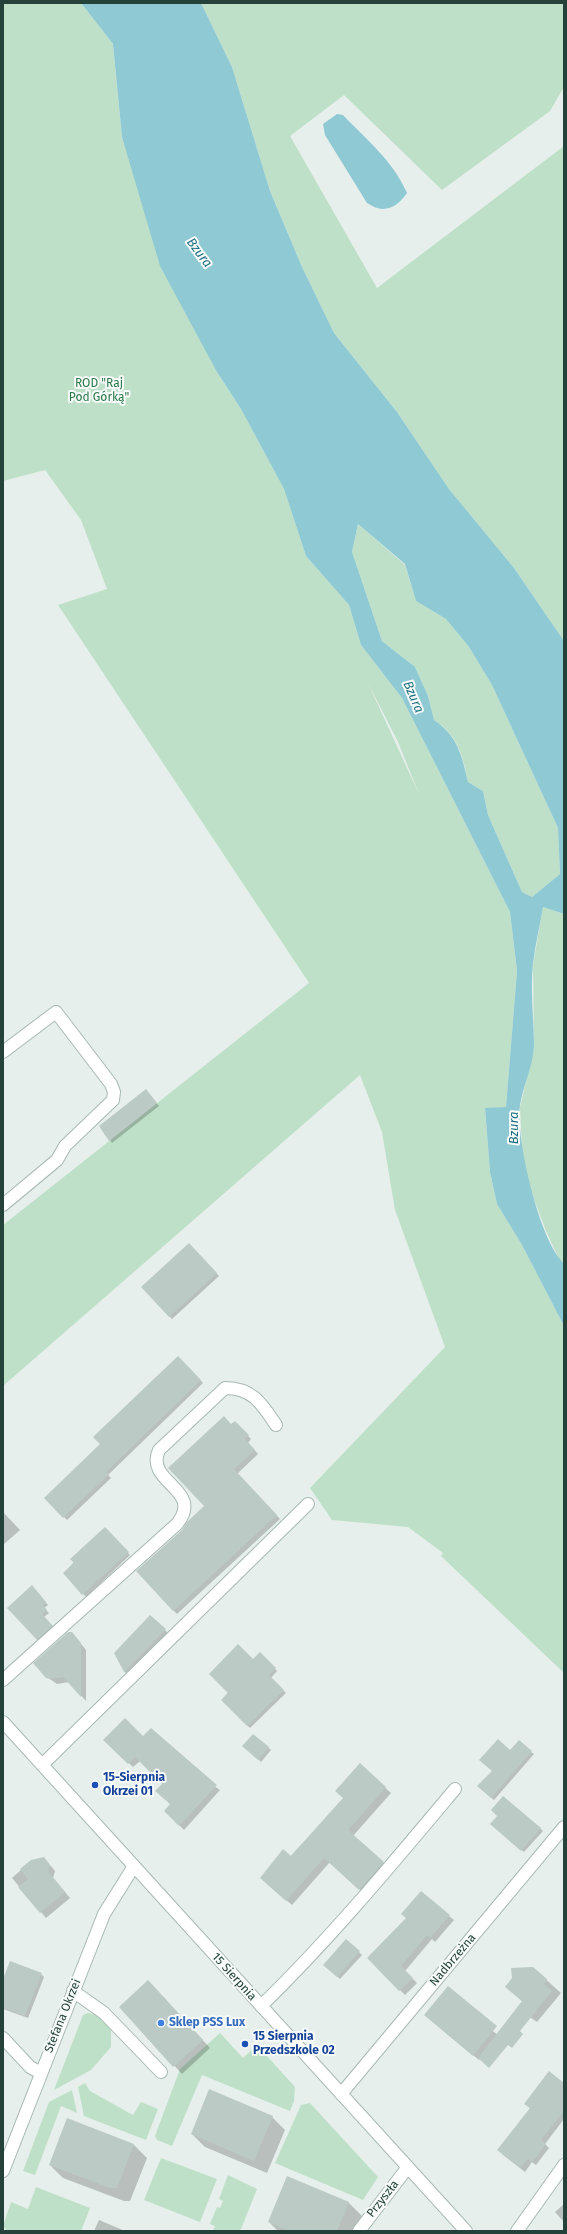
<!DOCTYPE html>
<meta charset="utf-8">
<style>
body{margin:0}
#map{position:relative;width:567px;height:2234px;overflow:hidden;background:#e6efeb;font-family:"Fira Sans",sans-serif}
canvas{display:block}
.frame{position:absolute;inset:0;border:4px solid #24423a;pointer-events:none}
</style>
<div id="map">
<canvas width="567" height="2234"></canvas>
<div class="frame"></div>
</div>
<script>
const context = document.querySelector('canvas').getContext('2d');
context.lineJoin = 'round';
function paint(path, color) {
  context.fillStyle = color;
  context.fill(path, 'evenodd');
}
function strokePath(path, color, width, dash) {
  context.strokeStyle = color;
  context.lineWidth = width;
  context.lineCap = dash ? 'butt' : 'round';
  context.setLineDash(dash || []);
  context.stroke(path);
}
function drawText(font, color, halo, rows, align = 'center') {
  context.font = font + ' "Fira Sans",sans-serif';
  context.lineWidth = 4;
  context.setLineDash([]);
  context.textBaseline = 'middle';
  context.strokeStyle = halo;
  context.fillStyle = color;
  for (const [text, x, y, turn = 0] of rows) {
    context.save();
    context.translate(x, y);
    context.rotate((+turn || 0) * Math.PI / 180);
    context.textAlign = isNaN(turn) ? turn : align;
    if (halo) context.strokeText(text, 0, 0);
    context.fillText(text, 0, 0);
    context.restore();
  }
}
paint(new Path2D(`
 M 3,3 L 81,3 L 113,44 L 122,137 L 217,372 L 241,409 L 284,489 L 306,556 L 349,605 L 361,645 L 402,698 L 510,912 L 517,971 L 506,1108 L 485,1109 L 490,1172 L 497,1204 L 522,1245 L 564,1326 L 564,1673 L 441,1556 L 443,1553 L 408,1527 L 332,1520 L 310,1488 L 445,1347 L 395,1210 L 382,1132 L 360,1075 L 3,1386 L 3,1225 L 309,983 L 58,605 L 107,589 L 81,520 L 45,470 L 3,481 ZM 368,683 L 398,742 L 419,794 Z
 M 201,3 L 564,3 L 564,87 L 550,111 L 442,190 L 344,95 L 290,136 L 377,288 L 564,146 L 564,641 L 514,568 L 449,489 L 397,412 L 334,333 L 302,267 L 270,191 L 232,67 Z
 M 358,524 L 405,565 L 416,601 L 446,619 L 469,647 L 492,685 L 558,828 L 560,874 L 532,897 L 522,892 L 488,815 L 483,791 L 468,782 C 463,756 458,735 434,720 L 428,696 L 415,667 L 382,641 L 352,552 Z
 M 543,907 L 564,914 L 564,1263 L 559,1259 L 546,1231 L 529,1186 L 522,1149 L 520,1107 L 534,1048 L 533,965 Z
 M 88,2013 L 98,2015 L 111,2029 L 111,2047 L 91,2070 L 54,2090 L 83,2015 Z
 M 220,2033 L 243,2058 L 257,2045 L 295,2087 L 294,2101 L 290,2111 L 202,2075 L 172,2146 L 157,2140 L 155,2136 L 180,2069 Z
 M 85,2083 L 90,2091 L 133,2115 L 141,2102 L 158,2109 L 146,2140 L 84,2116 L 78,2087 Z
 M 72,2090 L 77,2113 L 61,2106 L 35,2175 L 23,2171 L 49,2102 Z
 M 310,2103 L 378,2177 L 363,2200 L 275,2163 L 301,2105 Z
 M 161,2158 L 217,2179 L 200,2222 L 144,2200 Z
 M 228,2175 L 257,2189 L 241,2229 L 237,2231 L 213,2231 L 215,2226 L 210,2224 L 217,2207 L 220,2208 L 223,2201 L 219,2199 Z
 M 36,2187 L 90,2208 L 81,2231 L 7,2231 L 3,2226 L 11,2202 L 28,2209 Z`), '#bfe0c8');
paint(new Path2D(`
 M 81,3 L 201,3 L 232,67 L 270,191 L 302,267 L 334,333 L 397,412 L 449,489 L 514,568 L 564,641 L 564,914 L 543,907 C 540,926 535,945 533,964 C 530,991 534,1019 534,1046 C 533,1066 523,1086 520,1105 C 515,1137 540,1243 564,1263 L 564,1326 L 522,1245 L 497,1204 L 490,1172 L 485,1108 L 506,1107 L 517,971 L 510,912 L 402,698 L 361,645 L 349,605 L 306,556 L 284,489 L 241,409 L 217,372 L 160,266 L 122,137 L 113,44 ZM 358,524 L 405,564 L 416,601 L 446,619 L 469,647 L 492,685 L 558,828 L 560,874 L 532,897 L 522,892 L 488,815 L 483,791 L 468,782 C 462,756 458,736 434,720 L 428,696 L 415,667 L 382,641 L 352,552 Z
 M 337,114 L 343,115 C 367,140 393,161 407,193 C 396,209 383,214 367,203 L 325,135 L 323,124 Z`), '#8ec9d4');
paint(new Path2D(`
 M 148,1093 L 159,1106 L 112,1143 L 110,1140 Z
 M 189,1244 L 219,1276 L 172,1319 L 143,1287 Z
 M 178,1357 L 203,1383 L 108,1475 L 111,1478 L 67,1520 L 46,1498 L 102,1444 Z
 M 235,1422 L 251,1439 L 248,1443 L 258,1454 L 237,1474 L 280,1519 L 177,1614 L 173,1610 L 183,1530 L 205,1506 L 231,1426 Z
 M 3,1512 L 20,1530 L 3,1545 Z
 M 105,1528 L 130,1555 L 86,1597 L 64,1573 Z
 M 34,1589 L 48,1605 L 44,1608 L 49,1613 L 44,1617 L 54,1629 L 40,1642 L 8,1608 Z
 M 150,1616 L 168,1633 L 127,1674 L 124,1671 Z
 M 77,1639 L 86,1650 L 86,1701 L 69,1682 L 57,1684 L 47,1677 Z
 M 263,1656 L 277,1671 L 271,1678 L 286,1693 L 250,1728 L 222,1700 L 253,1661 Z
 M 253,1735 L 271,1750 L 261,1762 L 244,1746 Z
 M 143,1737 L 220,1790 L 184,1830 L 165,1811 L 171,1804 L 163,1784 L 140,1761 L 133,1767 L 105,1740 Z
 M 510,1751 L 531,1752 L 534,1754 L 494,1800 L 481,1789 Z
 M 360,1765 L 391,1793 L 353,1836 L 388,1868 L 365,1894 L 330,1862 L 292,1905 L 266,1883 L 344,1798 Z
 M 503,1797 L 543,1831 L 524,1852 L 494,1826 Z
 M 44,1858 L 55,1871 L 53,1878 L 70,1898 L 46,1918 L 12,1878 L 31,1861 Z
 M 449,1916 L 454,1920 L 435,1942 L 432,1939 L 405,1971 L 417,1983 L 405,1995 L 368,1958 Z
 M 346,1940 L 362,1955 L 340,1979 L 326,1967 Z
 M 533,1968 L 561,1993 L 537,2022 L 524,2013 L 523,2002 L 512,1992 Z
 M 41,1974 L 44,1977 L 28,2018 L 3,2009 L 3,1982 Z
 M 156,1989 L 210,2048 L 182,2074 L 120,2007 Z
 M 444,1992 L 499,2036 L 479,2060 L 431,2020 Z
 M 564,2084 L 564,2119 L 545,2144 L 549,2148 L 536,2165 L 532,2162 L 525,2172 L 502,2154 L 531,2109 L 525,2104 Z
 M 272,2117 L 285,2130 L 267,2173 L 205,2147 L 192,2134 Z
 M 134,2145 L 147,2158 L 130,2201 L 124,2201 L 63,2178 L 50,2165 Z
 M 287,2177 L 349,2203 L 362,2216 L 356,2231 L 278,2231 L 269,2222 Z
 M 564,2204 L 564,2222 L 555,2212 Z
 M 99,2220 L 125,2231 L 94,2231 Z`), '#0003');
paint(new Path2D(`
 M 146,1089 L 157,1103 L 109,1141 L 99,1126 Z
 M 189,1243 L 217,1273 L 169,1317 L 141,1287 Z
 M 178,1356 L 201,1380 L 106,1472 L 109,1474 L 63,1518 L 44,1498 L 100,1444 L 93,1437 Z
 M 224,1416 L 231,1424 L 235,1421 L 249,1435 L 245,1439 L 255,1450 L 234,1469 L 277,1515 L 173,1611 L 136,1571 L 182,1530 L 187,1522 L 204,1506 L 168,1468 Z
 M 105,1527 L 129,1552 L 82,1595 L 63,1573 L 74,1563 L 70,1559 Z
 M 32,1585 L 46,1602 L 43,1605 L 47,1610 L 42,1614 L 53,1626 L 37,1640 L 7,1608 Z
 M 150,1615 L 166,1629 L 124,1672 L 114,1653 Z
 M 68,1632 L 72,1632 L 81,1643 L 81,1697 L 63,1677 L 50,1679 L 46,1678 L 33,1663 Z
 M 238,1644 L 253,1659 L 260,1652 L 276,1668 L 269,1675 L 284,1690 L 247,1726 L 221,1700 L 228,1693 L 209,1674 Z
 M 125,1718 L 143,1736 L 151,1728 L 217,1785 L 179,1826 L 164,1811 L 170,1804 L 155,1791 L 162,1784 L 135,1757 L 128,1764 L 103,1740 Z
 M 253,1734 L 269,1747 L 258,1760 L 242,1746 Z
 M 498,1739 L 510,1750 L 519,1740 L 532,1751 L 491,1798 L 477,1786 L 492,1771 L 479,1760 Z
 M 360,1763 L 386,1787 L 348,1830 L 384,1862 L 359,1890 L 324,1858 L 286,1901 L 260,1878 L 283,1849 L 291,1856 L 343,1798 L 335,1791 Z
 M 503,1796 L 541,1828 L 521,1851 L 490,1824 L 497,1816 L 491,1810 Z
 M 44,1857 L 50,1865 L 48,1871 L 65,1892 L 40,1913 L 18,1887 L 28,1879 L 20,1869 L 31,1860 Z
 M 421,1891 L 450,1915 L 430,1938 L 427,1935 L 401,1966 L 413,1978 L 399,1991 L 367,1958 L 406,1918 L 401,1914 Z
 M 346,1939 L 360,1951 L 337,1977 L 323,1965 Z
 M 10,1961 L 42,1973 L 25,2016 L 3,2008 L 3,1979 Z
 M 533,1967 L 547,1979 L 544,1984 L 552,1991 L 520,2031 L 523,2034 L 512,2048 L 508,2045 L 489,2068 L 478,2058 L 522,2001 L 505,1987 L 512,1978 L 511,1968 Z
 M 148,1980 L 203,2040 L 173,2067 L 119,2007 Z
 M 448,1986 L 497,2026 L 473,2056 L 424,2015 Z
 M 549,2071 L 564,2083 L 564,2111 L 541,2140 L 546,2144 L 532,2162 L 528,2159 L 520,2168 L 497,2150 L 530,2108 L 524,2104 Z
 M 209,2089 L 273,2116 L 254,2161 L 191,2134 Z
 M 67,2118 L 134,2144 L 117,2188 L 110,2188 L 49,2165 Z
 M 287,2176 L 349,2202 L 337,2231 L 289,2231 L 268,2222 Z`), '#bbcac4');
const minor = new Path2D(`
 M 3,1052 L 56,1012 L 111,1084 L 114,1092 L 113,1100 L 65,1146 L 57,1160 L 3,1205
 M 3,1680 L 177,1524 C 205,1489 144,1483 159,1450 L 225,1388 C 253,1388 262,1404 276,1425
 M 3,1722 L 466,2231
 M 42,1765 L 308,1504
 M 73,1991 L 104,2013 L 161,2072
 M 261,2006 C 330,1939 393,1863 455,1789
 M 3,2038 L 30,2067 L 41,2073
 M 341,2094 L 564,1827
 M 3,2171 L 104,1914 L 134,1866
 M 359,2231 L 408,2167
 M 517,2231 L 564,2165`);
strokePath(minor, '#a8b8b2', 14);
strokePath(minor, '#fff', 12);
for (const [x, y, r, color] of [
 [95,1785,4,"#1a4fb4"],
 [161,2023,4,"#3f7fe0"],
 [245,2044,4,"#1a4fb4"]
]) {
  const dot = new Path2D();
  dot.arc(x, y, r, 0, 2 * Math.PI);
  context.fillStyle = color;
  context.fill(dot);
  strokePath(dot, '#f7fbf9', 1.5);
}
drawText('12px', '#2d7a4b', '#f7fbf9', [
 ["ROD \"Raj",99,384],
 ["Pod Górką\"",99,398]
]);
drawText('bold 12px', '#164399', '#f7fbf9', [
 ["15-Sierpnia",103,1778],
 ["Okrzei 01",103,1792],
 ["15 Sierpnia",253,2037],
 ["Przedszkole 02",253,2051]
], 'left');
drawText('12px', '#24423a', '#f7fbf9', [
 ["Nadbrzeżna",453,1960,-50],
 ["15 Sierpnia",234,1977,48],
 ["Stefana Okrzei",63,2016,-68],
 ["Przyszła",383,2199,-52]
]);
drawText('bold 12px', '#366cbe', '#f7fbf9', [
 ["Sklep PSS Lux",169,2023]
], 'left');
drawText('italic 13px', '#1c6f80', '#f7fbf9', [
 ["Bzura",199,253,53],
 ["Bzura",413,697,67],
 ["Bzura",514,1128,-90]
]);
</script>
